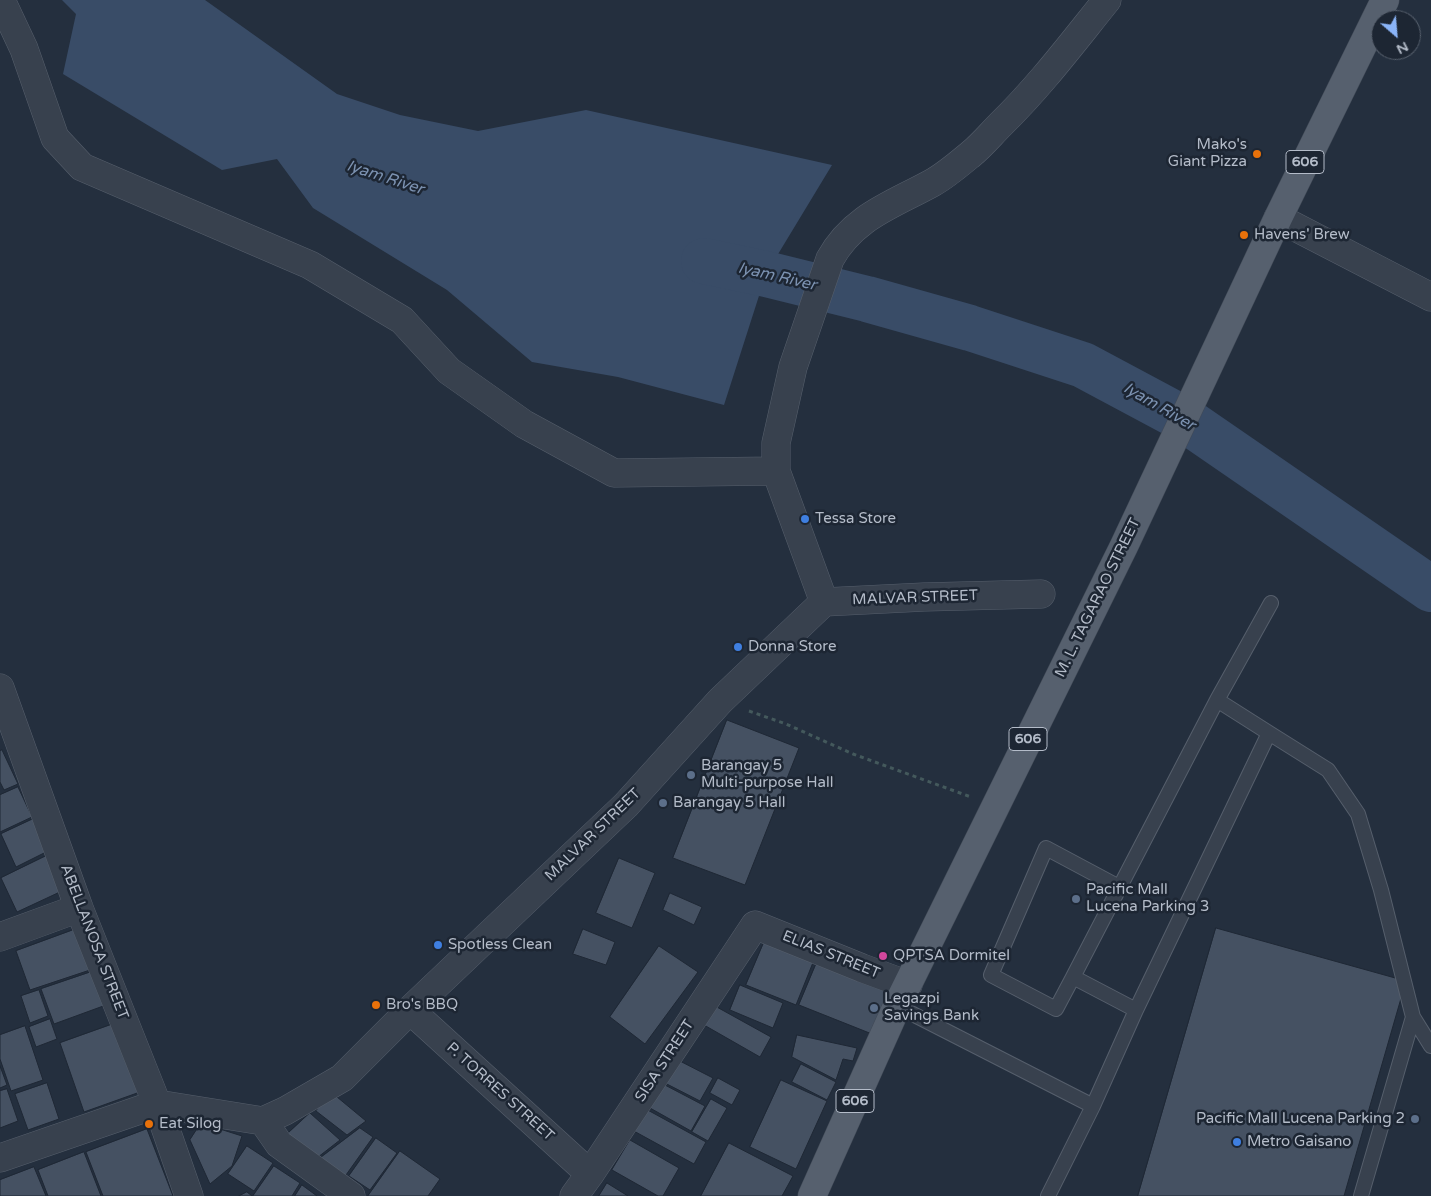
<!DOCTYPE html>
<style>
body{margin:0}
#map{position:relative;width:1431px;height:1196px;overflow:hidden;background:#242f3e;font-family:"Varela Round",sans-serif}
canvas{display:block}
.north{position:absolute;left:1371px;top:10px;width:50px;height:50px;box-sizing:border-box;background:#1d2633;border:1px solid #59626f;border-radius:50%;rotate:153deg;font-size:14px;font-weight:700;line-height:20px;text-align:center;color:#b4bcc9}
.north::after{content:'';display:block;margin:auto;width:18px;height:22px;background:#8ab4f8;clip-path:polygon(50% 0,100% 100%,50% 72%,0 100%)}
</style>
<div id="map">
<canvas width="1431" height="1196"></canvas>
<div class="north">N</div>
</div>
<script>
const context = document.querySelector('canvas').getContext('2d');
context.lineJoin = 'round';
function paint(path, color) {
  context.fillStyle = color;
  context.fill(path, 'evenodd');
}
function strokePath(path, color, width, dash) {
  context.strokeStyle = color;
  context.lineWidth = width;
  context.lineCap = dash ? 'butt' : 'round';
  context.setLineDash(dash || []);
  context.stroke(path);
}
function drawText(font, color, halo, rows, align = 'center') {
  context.font = font + ' "Varela Round",sans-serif';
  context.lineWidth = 5;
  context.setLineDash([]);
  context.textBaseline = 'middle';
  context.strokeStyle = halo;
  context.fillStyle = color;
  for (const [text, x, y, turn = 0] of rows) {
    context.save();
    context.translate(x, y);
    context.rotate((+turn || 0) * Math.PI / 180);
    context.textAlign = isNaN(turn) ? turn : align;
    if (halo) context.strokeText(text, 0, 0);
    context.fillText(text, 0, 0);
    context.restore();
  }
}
paint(new Path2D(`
 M 62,0 L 205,0 L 337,94 L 400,115 L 478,131 L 586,110 L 832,165 L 766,274 L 724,405 L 618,377 L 532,362 L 447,290 L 313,208 L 277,159 L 222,170 L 63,74 L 76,14 Z`), '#394c67');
strokePath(new Path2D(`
 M 704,261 L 766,274 L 867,299 L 970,328 L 1083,365 L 1184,419 L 1431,589`), '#394c67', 46);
const building = new Path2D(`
 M 727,720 L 799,748 L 745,885 L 673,858 Z
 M 2,750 L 18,784 L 4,790 L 0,782 L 0,751 Z
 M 18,787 L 32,817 L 0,832 L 0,795 Z
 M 33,819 L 48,851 L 16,867 L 1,834 Z
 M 46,856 L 62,891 L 17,912 L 1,878 Z
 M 619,858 L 655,873 L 632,928 L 596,913 Z
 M 670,893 L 702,907 L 694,925 L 663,910 Z
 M 1216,928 L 1406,981 L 1344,1196 L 1138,1196 Z
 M 76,929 L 90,970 L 30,990 L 16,951 Z
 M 583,929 L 615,942 L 606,965 L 573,954 Z
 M 765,940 L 814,960 L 796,1005 L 746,985 Z
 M 659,946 L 698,972 L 645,1044 L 610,1017 Z
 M 817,962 L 889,991 L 872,1034 L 799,1005 Z
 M 94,971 L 106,1005 L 54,1024 L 41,989 Z
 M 740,985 L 783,1003 L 773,1028 L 730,1010 Z
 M 39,990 L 48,1016 L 30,1023 L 21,996 Z
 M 715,1006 L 771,1037 L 760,1057 L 704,1025 Z
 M 50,1019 L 57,1039 L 36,1047 L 29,1027 Z
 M 116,1023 L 140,1092 L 84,1112 L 60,1043 Z
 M 25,1026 L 43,1080 L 11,1091 L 0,1059 L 0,1035 Z
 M 797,1035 L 857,1048 L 853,1061 L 843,1059 L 836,1080 L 792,1057 Z
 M 674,1058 L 713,1078 L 700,1101 L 661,1081 Z
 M 801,1064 L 836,1082 L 827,1100 L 792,1082 Z
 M 0,1066 L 7,1085 L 0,1088 Z
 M 718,1078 L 740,1090 L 732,1105 L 710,1093 Z
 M 781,1080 L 827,1101 L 796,1169 L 750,1147 Z
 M 47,1083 L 59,1119 L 28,1130 L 15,1094 Z
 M 663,1084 L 705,1106 L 691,1131 L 650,1108 Z
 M 7,1089 L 18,1121 L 0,1128 L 0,1091 Z
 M 331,1092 L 366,1121 L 347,1135 L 316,1111 Z
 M 711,1099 L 727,1108 L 708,1141 L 692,1132 Z
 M 644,1108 L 706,1142 L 694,1164 L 632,1130 Z
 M 310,1113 L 340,1140 L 313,1161 L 283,1138 Z
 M 201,1123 L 242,1136 L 232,1166 L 210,1184 L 190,1140 Z
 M 360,1128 L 373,1137 L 341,1182 L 315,1162 Z
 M 147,1129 L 173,1196 L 103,1196 L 86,1152 Z
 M 376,1138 L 397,1153 L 370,1190 L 349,1176 Z
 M 630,1140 L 679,1168 L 663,1196 L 658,1196 L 612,1170 Z
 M 729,1143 L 793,1176 L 782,1196 L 701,1196 Z
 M 247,1146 L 273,1163 L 254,1191 L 228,1174 Z
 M 400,1151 L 440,1179 L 428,1196 L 368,1196 Z
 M 84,1152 L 101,1196 L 48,1196 L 38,1170 Z
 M 274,1166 L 300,1183 L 292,1196 L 253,1196 Z
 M 34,1167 L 46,1196 L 0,1196 L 0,1180 Z
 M 607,1183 L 628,1196 L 599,1196 Z
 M 302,1185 L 317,1196 L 295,1196 Z
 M 247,1192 L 252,1196 L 239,1196 Z`);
paint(building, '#455162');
strokePath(building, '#1f2835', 1);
const lane = new Path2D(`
 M 1217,700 L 1269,733
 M 1073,977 L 1056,1009 L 991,975 L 1046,848 L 1119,887
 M 897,1006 L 1093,1106
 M 1136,1010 L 1073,977 L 1217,700 L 1271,603
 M 1413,1017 L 1431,1046
 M 1048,1196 L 1093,1106 L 1136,1010 L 1269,733 L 1328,770 L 1358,814 L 1381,890 L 1413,1017 L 1361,1196`);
const street = new Path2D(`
 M 1,0 L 24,49 L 55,138 L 82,167 L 310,265 L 402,320 L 449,371 L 524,424 L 614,473 L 776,471
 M 1278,218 L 1431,297
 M 824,602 L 776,471 L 776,443 L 793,367 L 830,259 C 853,217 892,205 932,183 C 945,176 959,164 971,154 C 982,145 991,134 1001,124 C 1040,86 1073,42 1107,0
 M 0,688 L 79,908 L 157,1104 L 189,1196
 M 0,937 L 79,908
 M 410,1010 L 590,1174
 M 263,1121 L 279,1144 L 351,1196
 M 0,1158 L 157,1104 L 263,1121 L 285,1111 L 342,1078 L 410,1010 L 626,805 L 720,701 L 824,602 L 924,597 L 1041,594
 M 574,1196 L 590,1174 L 755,925 L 862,968 L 908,985`);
const primary = new Path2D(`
 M 812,1196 L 897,1006 L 1124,546 L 1278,218 L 1385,0`);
strokePath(lane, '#565f6c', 16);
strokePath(street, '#565f6c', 29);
strokePath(primary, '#414a57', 29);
strokePath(new Path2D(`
 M 749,711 L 786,724 L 853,754 L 971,797`), '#44595c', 3, [4, 4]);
strokePath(lane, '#38414e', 14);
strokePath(street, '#38414e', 28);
strokePath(primary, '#56606e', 28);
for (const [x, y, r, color] of [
 [1257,154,5,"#e8710a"],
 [1244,235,5,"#e8710a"],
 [805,519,5,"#3f7fe0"],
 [738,647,5,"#3f7fe0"],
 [691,775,5,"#5c6f8a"],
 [663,803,5,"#5c6f8a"],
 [1076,899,5,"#5c6f8a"],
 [438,945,5,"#3f7fe0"],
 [883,956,5,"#d1479c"],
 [376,1005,5,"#e8710a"],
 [874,1008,5,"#5c6f8a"],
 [1415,1119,5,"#5c6f8a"],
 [149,1124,5,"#e8710a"],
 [1237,1142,5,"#3f7fe0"]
]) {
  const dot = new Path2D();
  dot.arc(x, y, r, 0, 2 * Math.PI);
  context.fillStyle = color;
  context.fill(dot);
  strokePath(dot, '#1d2633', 2);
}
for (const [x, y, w] of [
 [1305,162,38],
 [1028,739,38],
 [855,1101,38]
]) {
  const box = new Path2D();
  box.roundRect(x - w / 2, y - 11.5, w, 23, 4);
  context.fillStyle = '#1d2633';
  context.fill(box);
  strokePath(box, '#b4bcc9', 1);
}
drawText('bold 14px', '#b4bcc9', null, [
 ["606",1305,162],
 ["606",1028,739],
 ["606",855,1101]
]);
drawText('15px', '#b4bcc9', '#1d2633', [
 ["Mako's",1247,145,"right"],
 ["Giant Pizza",1247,162,"right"],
 ["Havens' Brew",1254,235],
 ["Tessa Store",815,519],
 ["Donna Store",748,647],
 ["Barangay 5",701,766],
 ["Multi-purpose Hall",701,783],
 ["Barangay 5 Hall",673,803],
 ["Pacific Mall",1086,890],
 ["Lucena Parking 3",1086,907],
 ["Spotless Clean",448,945],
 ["QPTSA Dormitel",893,956],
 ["Legazpi",884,999],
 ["Savings Bank",884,1016],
 ["Bro's BBQ",386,1005],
 ["Pacific Mall Lucena Parking 2",1405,1119,"right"],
 ["Eat Silog",159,1124],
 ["Metro Gaisano",1247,1142]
], 'left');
drawText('15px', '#b4bcc9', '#1d2633', [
 ["MALVAR STREET",915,598,-2],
 ["M. L. TAGARAO STREET",1098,598,-64],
 ["MALVAR STREET",593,835,-44],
 ["ABELLANOSA STREET",94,942,69],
 ["ELIAS STREET",831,955,22],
 ["SISA STREET",665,1061,-57],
 ["P. TORRES STREET",500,1092,42]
]);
drawText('italic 16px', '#7c92b1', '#1d2633', [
 ["Iyam River",385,178,18],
 ["Iyam River",777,277,13],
 ["Iyam River",1159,407,30]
]);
</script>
